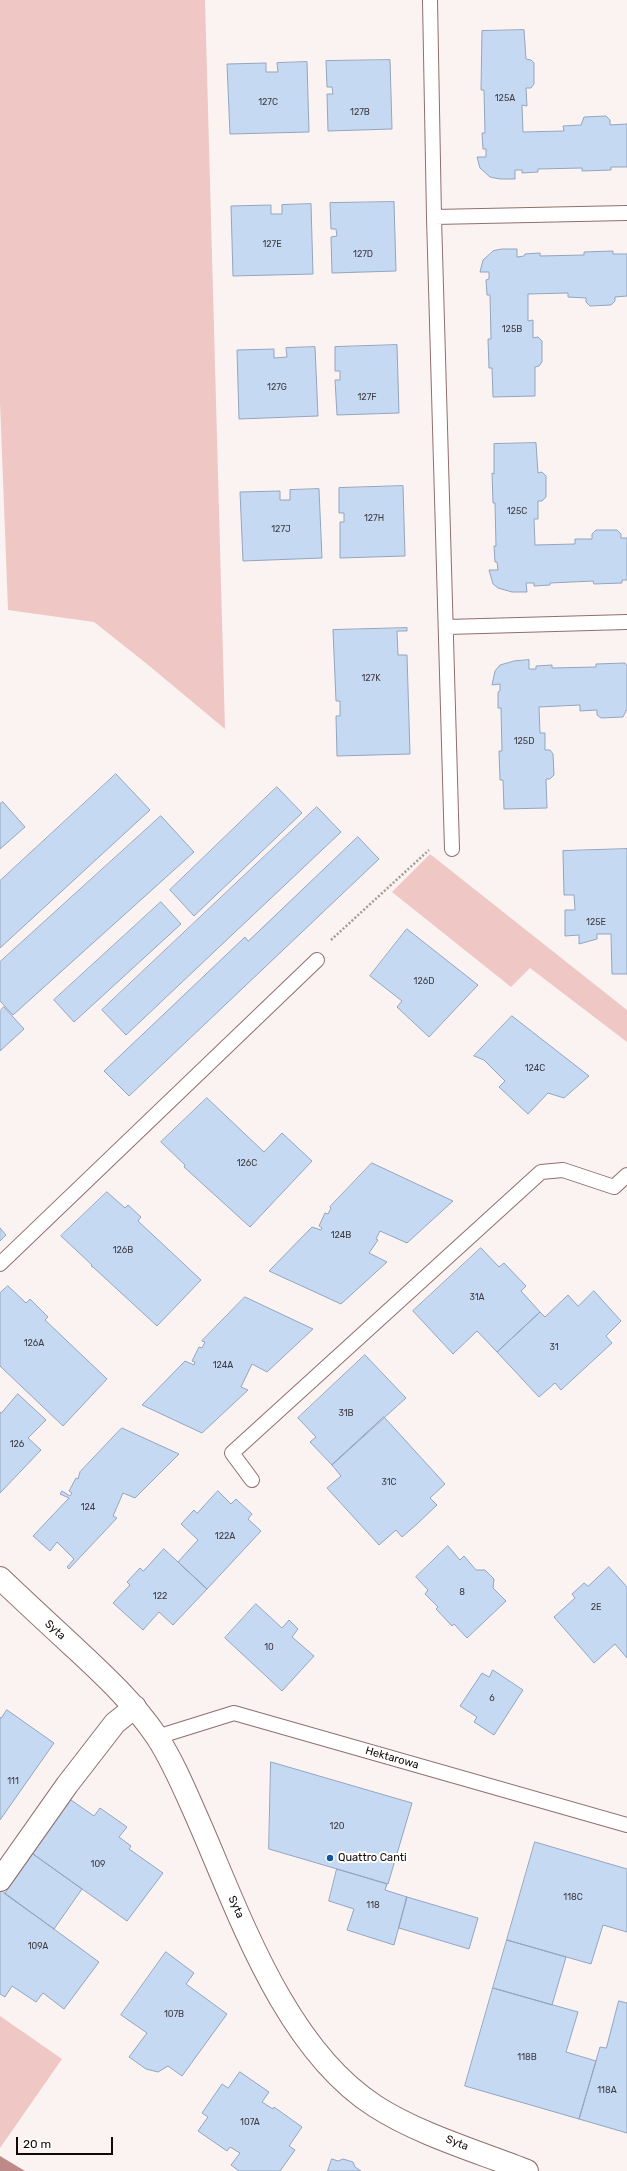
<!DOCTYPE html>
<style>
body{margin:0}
#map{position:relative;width:627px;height:2171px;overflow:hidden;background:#fbf3f2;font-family:Rubik,sans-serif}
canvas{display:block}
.scale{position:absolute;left:16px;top:2137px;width:97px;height:18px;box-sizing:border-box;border:2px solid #130807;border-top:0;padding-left:5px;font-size:12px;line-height:14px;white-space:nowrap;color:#130807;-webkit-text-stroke:3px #fff;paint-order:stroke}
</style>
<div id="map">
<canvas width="627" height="2171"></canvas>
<div class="scale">20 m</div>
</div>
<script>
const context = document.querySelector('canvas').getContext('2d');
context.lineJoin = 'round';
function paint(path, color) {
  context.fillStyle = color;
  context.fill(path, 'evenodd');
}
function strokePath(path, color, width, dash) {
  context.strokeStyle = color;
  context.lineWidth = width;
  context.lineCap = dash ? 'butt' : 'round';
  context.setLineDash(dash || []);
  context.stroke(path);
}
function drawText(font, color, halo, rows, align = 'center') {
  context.font = font + ' Rubik,sans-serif';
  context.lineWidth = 4;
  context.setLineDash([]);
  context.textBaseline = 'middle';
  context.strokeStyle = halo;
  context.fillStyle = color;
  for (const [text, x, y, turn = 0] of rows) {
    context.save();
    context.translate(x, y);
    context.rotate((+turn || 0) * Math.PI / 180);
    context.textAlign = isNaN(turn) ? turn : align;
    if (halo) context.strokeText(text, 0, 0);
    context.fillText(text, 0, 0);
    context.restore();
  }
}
paint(new Path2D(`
 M 0,0 L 205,0 L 225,729 L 147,664 L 94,622 L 8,610 L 0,402 Z
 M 430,854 L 627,1010 L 627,1042 L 530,968 L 511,987 L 392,892 Z
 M 0,2016 L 62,2059 L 0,2148 Z`), '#efc7c5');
paint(new Path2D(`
 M 0,2156 L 25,2171 L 0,2171 Z`), '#bd8a88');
const building = new Path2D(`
 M 524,30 L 526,59 L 531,60 L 534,63 L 534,84 L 531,88 L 526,88 L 527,106 L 522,105 L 523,132 L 564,131 L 563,126 L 581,125 L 584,117 L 606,116 L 610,120 L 610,125 L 627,124 L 627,167 L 611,167 L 611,170 L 582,171 L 582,168 L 538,169 L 538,172 L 522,173 L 522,170 L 515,170 L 515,179 L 500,179 L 490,177 L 480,168 L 477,157 L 486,157 L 486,149 L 483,149 L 482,133 L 485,133 L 484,90 L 481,90 L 482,31 Z
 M 390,60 L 392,129 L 328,131 L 327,94 L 333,94 L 332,87 L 327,87 L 326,61 Z
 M 307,62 L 309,132 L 230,134 L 227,64 L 266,63 L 266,72 L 278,72 L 277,63 Z
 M 394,202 L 396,271 L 332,273 L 331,237 L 337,236 L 336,229 L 331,229 L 330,203 Z
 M 311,204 L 313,274 L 233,276 L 231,206 L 271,205 L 271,214 L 282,214 L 282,205 Z
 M 502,249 L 517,249 L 517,257 L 524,256 L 525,254 L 540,253 L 540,256 L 584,255 L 584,252 L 613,251 L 613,254 L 627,254 L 627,296 L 615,297 L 615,301 L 611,305 L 590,306 L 586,302 L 586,298 L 568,297 L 568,293 L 528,294 L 528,321 L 533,320 L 533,338 L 538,337 L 542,341 L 542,362 L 539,366 L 535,367 L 535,396 L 493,397 L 492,368 L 489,368 L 488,339 L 491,339 L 490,295 L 487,295 L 486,280 L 489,279 L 489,272 L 480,272 L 483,260 L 493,251 Z
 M 397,345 L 399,413 L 337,415 L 335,380 L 340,380 L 340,371 L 335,371 L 335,347 Z
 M 315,347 L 318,416 L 239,419 L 237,350 L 274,349 L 274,358 L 287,357 L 286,348 Z
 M 536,443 L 538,473 L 542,472 L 546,476 L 546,497 L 542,501 L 538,501 L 538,519 L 534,519 L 535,545 L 575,544 L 575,539 L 592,539 L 592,534 L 596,530 L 617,530 L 621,534 L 621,538 L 627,538 L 627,580 L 622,580 L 622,583 L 594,584 L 593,581 L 550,583 L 550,585 L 534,586 L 534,583 L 526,583 L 527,592 L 512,592 L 498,588 L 493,584 L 489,570 L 498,570 L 497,562 L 495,562 L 494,546 L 496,546 L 495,503 L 493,503 L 492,473 L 494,474 L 494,444 Z
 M 403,486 L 405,556 L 340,558 L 340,522 L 344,522 L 344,513 L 339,513 L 339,488 Z
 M 319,489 L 322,558 L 243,561 L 240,492 L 280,491 L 280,500 L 290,500 L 290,490 Z
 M 407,628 L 407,631 L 397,631 L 398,655 L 407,655 L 410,754 L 337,756 L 336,716 L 340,716 L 340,701 L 336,701 L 333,630 Z
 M 529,660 L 529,669 L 536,669 L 536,666 L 552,665 L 552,668 L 596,667 L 596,664 L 625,663 L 627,666 L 627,709 L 623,717 L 601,718 L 597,715 L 597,710 L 580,711 L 580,705 L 539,707 L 540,733 L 545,733 L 545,750 L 550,750 L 553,754 L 554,775 L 550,779 L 546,779 L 547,808 L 504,809 L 503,780 L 500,780 L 499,751 L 502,751 L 501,708 L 498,708 L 498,692 L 500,691 L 500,684 L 492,685 L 495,671 L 500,665 L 514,661 Z
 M 116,774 L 150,810 L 0,948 L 0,881 Z
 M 277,787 L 302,813 L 194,916 L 170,890 Z
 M 3,802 L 25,827 L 0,849 L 0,804 Z
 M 317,807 L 341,832 L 126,1035 L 102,1010 Z
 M 161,816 L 194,852 L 13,1015 L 0,1001 L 0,962 Z
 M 358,837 L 379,859 L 129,1096 L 104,1071 L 245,937 L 248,941 Z
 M 627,849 L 627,974 L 612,974 L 611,934 L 597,934 L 597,939 L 579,944 L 579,935 L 565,936 L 565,910 L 575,910 L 574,895 L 564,895 L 563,851 Z
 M 161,902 L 181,924 L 74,1022 L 54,1000 Z
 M 407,929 L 478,985 L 429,1037 L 397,1007 L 402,1001 L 370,976 Z
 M 4,1007 L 24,1029 L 0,1051 L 0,1011 Z
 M 512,1016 L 589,1076 L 564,1098 L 548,1093 L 528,1114 L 499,1087 L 505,1081 L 484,1060 L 474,1056 Z
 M 207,1098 L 264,1152 L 282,1133 L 312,1161 L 250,1227 L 184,1167 L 185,1165 L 161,1142 Z
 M 372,1163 L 453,1201 L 407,1243 L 380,1231 L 376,1239 L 378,1240 L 369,1253 L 387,1262 L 341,1304 L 269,1271 L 312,1227 L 321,1230 L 322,1228 L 319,1226 L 325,1213 L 328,1214 L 331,1208 L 330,1207 Z
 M 107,1192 L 125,1208 L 128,1205 L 141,1217 L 138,1221 L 201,1280 L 157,1326 L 93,1267 L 91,1266 L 92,1265 L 61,1236 Z
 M 0,1228 L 6,1235 L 0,1241 Z
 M 481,1248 L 499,1267 L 504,1263 L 526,1286 L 521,1291 L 540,1312 L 497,1352 L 477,1331 L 453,1354 L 413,1311 Z
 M 8,1286 L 26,1303 L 30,1299 L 48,1317 L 45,1320 L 107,1379 L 63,1426 L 0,1366 L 0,1293 Z
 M 594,1291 L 621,1321 L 606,1336 L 612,1343 L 561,1390 L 555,1383 L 539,1397 L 497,1352 L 540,1312 L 545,1317 L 568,1295 L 578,1306 Z
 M 245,1297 L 313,1329 L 267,1372 L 252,1364 L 241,1387 L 248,1390 L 202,1433 L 142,1405 L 185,1361 L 194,1365 L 195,1362 L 192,1361 L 199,1347 L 202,1348 L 205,1342 L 202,1341 Z
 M 365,1355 L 406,1398 L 332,1465 L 310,1442 L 316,1437 L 298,1418 Z
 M 18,1394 L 46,1420 L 28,1438 L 41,1450 L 0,1493 L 0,1412 L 1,1413 Z
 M 384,1417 L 445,1484 L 430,1498 L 437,1505 L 417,1524 L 402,1537 L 396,1530 L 379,1545 L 327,1488 L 341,1476 L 332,1465 Z
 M 122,1428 L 179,1454 L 135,1498 L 123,1493 L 113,1516 L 117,1518 L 69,1569 L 67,1567 L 74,1559 L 57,1542 L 50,1551 L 33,1536 L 69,1498 L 60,1494 L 62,1491 L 70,1496 L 72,1493 L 69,1491 L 76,1478 L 78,1479 L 80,1472 Z
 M 218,1491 L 231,1504 L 236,1499 L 252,1514 L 248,1519 L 261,1531 L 207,1589 L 178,1562 L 198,1540 L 181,1524 L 194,1510 L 197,1513 Z
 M 448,1546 L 460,1560 L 464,1556 L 476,1570 L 485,1570 L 494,1579 L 493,1588 L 506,1601 L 467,1638 L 454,1624 L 452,1626 L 436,1609 L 438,1607 L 425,1594 L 428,1590 L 416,1577 Z
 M 164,1549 L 207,1589 L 173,1625 L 159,1612 L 143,1630 L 113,1603 L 130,1585 L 127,1582 L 140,1568 L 143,1571 Z
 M 609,1567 L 627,1587 L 627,1658 L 615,1644 L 594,1663 L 554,1617 L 575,1598 L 572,1594 L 584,1583 L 588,1586 Z
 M 256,1604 L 282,1628 L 289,1620 L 298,1629 L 292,1637 L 314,1656 L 282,1691 L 225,1638 Z
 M 493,1670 L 523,1690 L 494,1735 L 474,1722 L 477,1717 L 460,1706 L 482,1673 L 489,1677 Z
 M 7,1710 L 54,1743 L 0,1820 L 0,1717 L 1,1718 Z
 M 271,1762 L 412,1803 L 388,1884 L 269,1849 Z
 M 71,1800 L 94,1816 L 100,1808 L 127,1827 L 119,1837 L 131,1846 L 129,1849 L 163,1873 L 127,1921 L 33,1854 Z
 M 535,1842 L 627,1869 L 627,1932 L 603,1925 L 591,1964 L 507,1940 Z
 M 33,1854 L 82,1889 L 54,1929 L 5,1894 Z
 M 337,1869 L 387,1884 L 385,1890 L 407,1897 L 394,1945 L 347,1930 L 354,1909 L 329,1901 Z
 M 2,1891 L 99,1962 L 64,2009 L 43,1993 L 36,2002 L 12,1986 L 5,1997 L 0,1994 L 0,1893 Z
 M 407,1897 L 478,1918 L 469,1949 L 399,1928 Z
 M 507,1940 L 566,1957 L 552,2005 L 493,1988 Z
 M 166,1952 L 194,1973 L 186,1984 L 227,2014 L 182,2076 L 168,2066 L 158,2072 L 146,2069 L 129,2057 L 147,2033 L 121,2015 Z
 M 493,1988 L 578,2012 L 566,2052 L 596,2061 L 579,2119 L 465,2086 Z
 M 619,2001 L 627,2003 L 627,2133 L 579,2119 L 600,2047 L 606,2048 Z
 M 240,2072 L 269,2092 L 262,2102 L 273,2109 L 274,2107 L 302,2127 L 289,2146 L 295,2150 L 280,2171 L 239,2171 L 231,2165 L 240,2153 L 230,2147 L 227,2151 L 198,2131 L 208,2117 L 202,2113 L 222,2084 L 228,2088 Z
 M 332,2159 L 338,2161 L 343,2159 L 353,2162 L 355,2167 L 361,2171 L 328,2171 Z`);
paint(building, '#c5d9f3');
strokePath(building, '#93a5be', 1);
const service = new Path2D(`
 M 430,0 L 434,217 L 452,849
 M 434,217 L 627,213
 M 447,627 L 627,622
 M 0,1264 L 317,960
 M 252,1480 L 232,1453 L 541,1172 L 563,1170 L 614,1187 L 627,1175
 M 157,1737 L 234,1713 L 627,1825`);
const minor = new Path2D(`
 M 0,1880 L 67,1785 L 115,1723 L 135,1707`);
const tertiary = new Path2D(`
 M 0,1578 C 25,1602 50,1625 76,1649 C 105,1676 134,1703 157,1737 C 174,1763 186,1793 199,1822 C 240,1916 285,2048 375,2106 C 418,2134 479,2152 527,2171`);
strokePath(service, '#906f6e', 16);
strokePath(minor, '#906f6e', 24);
strokePath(tertiary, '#906f6e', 24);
strokePath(new Path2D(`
 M 331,940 L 429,850`), '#a39a99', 2.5, [2, 2]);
strokePath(service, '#fff', 14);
strokePath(minor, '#fff', 22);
strokePath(tertiary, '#fff', 22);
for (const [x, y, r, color] of [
 [330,1858,4,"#1155a5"]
]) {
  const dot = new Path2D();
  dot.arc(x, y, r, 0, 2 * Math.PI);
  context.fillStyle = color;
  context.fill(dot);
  strokePath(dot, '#fff', 1.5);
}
drawText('9px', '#403c42', null, [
 ["125A",505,98],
 ["127C",268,102],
 ["127B",360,112],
 ["127E",272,244],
 ["127D",363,254],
 ["125B",512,329],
 ["127G",277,387],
 ["127F",367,397],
 ["125C",517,511],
 ["127H",374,518],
 ["127J",281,529],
 ["127K",371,678],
 ["125D",524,741],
 ["125E",596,922],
 ["126D",424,981],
 ["124C",535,1068],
 ["126C",247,1163],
 ["124B",341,1235],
 ["126B",123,1250],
 ["31A",477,1297],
 ["126A",34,1343],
 ["31",554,1347],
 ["124A",223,1365],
 ["31B",346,1413],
 ["126",17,1444],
 ["31C",389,1482],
 ["124",88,1507],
 ["122A",225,1536],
 ["8",462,1592],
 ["122",160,1596],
 ["2E",596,1607],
 ["10",269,1647],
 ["6",492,1698],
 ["111",13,1781],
 ["120",337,1826],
 ["109",98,1864],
 ["118C",573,1897],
 ["118",373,1905],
 ["109A",38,1946],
 ["107B",174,2014],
 ["118B",527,2057],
 ["118A",607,2090],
 ["107A",250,2122]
]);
drawText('11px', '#130807', '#fff', [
 ["Syta",55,1630,43],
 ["Hektarowa",392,1758,16],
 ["Syta",236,1907,66],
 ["Syta",457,2143,21]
]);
drawText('11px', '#130807', '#fff', [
 ["Quattro Canti",338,1858]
], 'left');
</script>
